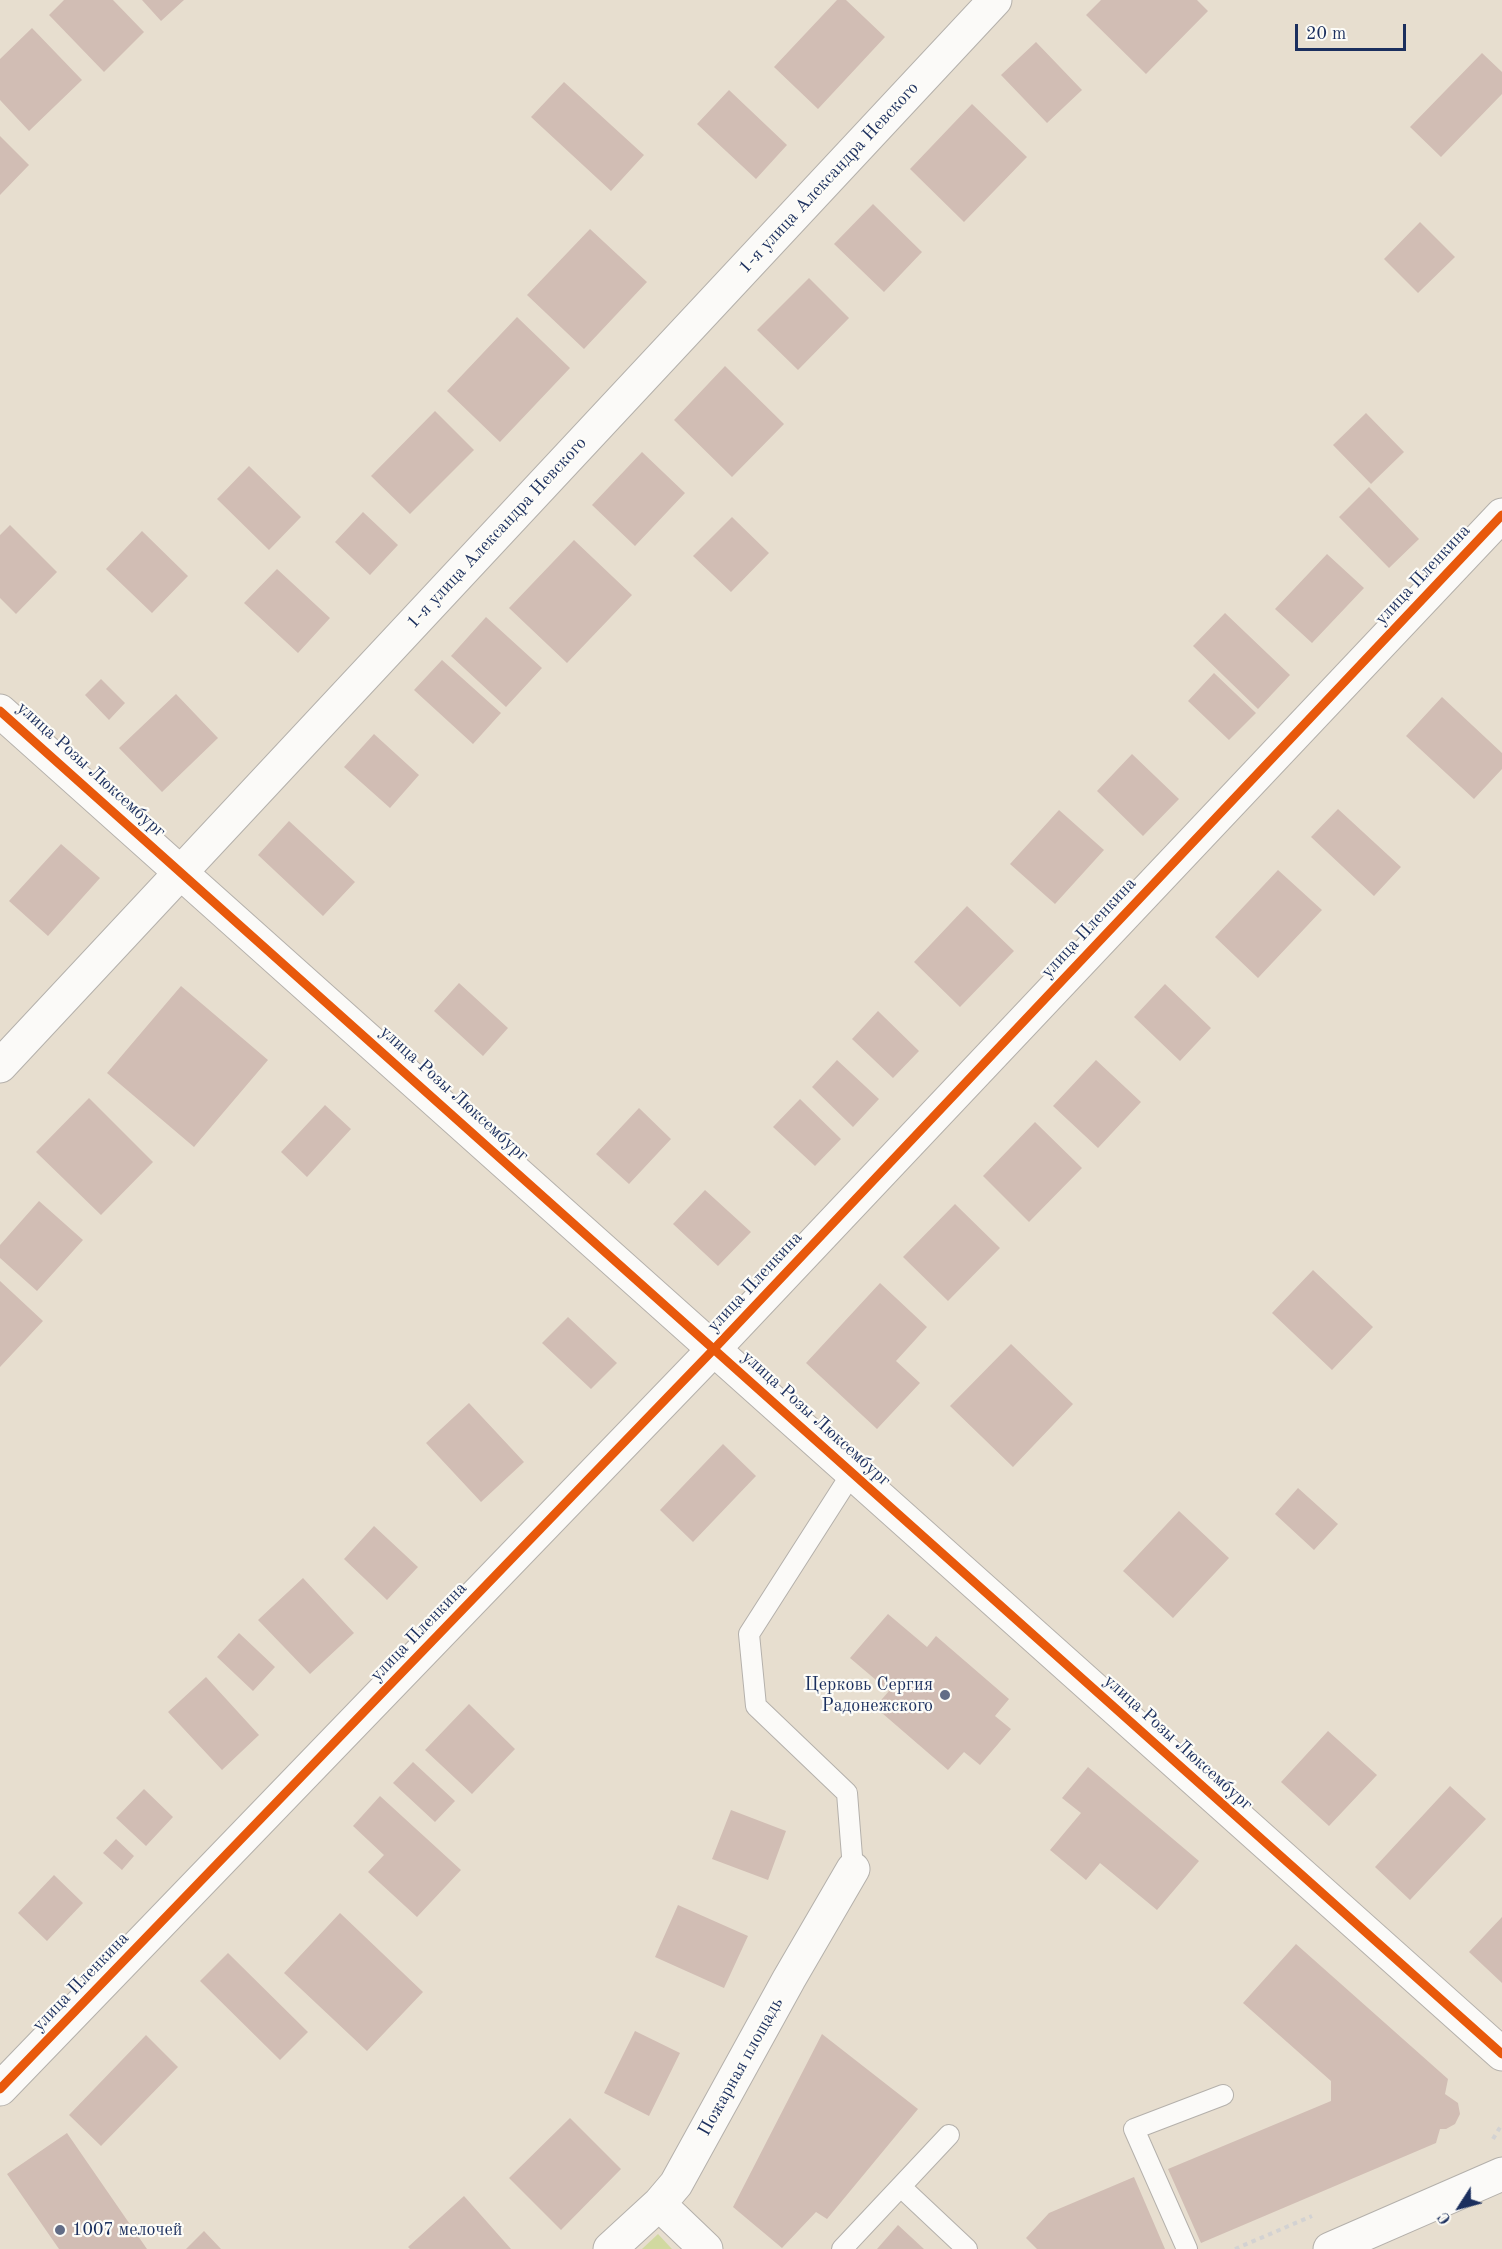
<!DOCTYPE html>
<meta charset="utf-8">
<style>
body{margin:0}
#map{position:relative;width:1502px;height:2249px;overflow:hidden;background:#e7decf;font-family:"Old Standard TT",serif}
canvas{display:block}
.north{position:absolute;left:1430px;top:2177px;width:60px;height:60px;-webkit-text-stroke:4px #fdfcf7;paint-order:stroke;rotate:234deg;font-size:16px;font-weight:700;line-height:24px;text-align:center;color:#1b2f5e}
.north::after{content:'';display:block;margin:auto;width:21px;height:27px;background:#1b2f5e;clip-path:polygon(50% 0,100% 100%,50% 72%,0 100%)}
.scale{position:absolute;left:1295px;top:24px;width:111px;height:27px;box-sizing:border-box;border:3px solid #1b2f5e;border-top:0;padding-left:8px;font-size:18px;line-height:21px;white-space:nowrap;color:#1b2f5e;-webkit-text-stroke:4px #fdfcf7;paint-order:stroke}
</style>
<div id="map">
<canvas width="1502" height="2249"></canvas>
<div class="north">С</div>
<div class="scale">20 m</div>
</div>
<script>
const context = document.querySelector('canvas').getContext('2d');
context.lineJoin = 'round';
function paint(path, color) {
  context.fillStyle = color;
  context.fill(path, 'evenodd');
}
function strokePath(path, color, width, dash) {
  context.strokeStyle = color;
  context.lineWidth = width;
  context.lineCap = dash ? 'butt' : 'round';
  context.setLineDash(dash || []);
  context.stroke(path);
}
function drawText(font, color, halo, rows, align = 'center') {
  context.font = font + ' "Old Standard TT",serif';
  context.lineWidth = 4.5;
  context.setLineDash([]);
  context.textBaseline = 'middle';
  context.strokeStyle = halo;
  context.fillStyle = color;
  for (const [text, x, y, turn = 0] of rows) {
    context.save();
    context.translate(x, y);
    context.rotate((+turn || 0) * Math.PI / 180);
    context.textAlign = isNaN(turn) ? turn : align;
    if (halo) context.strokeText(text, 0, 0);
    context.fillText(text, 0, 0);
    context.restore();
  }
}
paint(new Path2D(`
 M 658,2234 L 672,2249 L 642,2249 Z`), '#d1d9a0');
paint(new Path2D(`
 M 64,0 L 113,0 L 144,32 L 104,72 L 49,15 Z
 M 142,0 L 184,0 L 161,21 Z
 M 837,0 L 846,0 L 885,37 L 818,109 L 774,67 Z
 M 1101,0 L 1197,0 L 1208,11 L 1146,74 L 1086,15 Z
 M 32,28 L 82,80 L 29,131 L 0,100 L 0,59 Z
 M 1036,42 L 1082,90 L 1047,123 L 1001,75 Z
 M 1482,53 L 1502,72 L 1502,94 L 1441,157 L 1410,127 Z
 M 564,82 L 644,155 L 611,191 L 531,117 Z
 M 729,90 L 787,145 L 756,179 L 697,124 Z
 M 972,104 L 1027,157 L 964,222 L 910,169 Z
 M 0,136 L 29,165 L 0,195 Z
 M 873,204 L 922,252 L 884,292 L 834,244 Z
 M 1420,222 L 1455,257 L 1418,293 L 1384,259 Z
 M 590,229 L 647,282 L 584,349 L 527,295 Z
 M 809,278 L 849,318 L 798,370 L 757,330 Z
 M 517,317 L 570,368 L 500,442 L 447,391 Z
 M 725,366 L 784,424 L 732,477 L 674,420 Z
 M 435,411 L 474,450 L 410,514 L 371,476 Z
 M 1366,413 L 1404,452 L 1371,484 L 1333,445 Z
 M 642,452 L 685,493 L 635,546 L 592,505 Z
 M 249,466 L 301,517 L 269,550 L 217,499 Z
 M 1369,487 L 1419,539 L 1389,568 L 1339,517 Z
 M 363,512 L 398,545 L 370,575 L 335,542 Z
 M 732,517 L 769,553 L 731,592 L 693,556 Z
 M 10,525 L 57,572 L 16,614 L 0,598 L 0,535 Z
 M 142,531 L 188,576 L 152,613 L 106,569 Z
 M 574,540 L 632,595 L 567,663 L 509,608 Z
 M 1327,554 L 1364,588 L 1312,643 L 1275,609 Z
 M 277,569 L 330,618 L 298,653 L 244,603 Z
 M 1225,613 L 1290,675 L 1258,709 L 1193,646 Z
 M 486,617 L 542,668 L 506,707 L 451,656 Z
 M 442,660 L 501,713 L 473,744 L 414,690 Z
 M 1214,673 L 1256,713 L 1229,740 L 1188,701 Z
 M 101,679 L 125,703 L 109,720 L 85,695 Z
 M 176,694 L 218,738 L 162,792 L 119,748 Z
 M 1442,697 L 1502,753 L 1502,769 L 1474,799 L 1406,736 Z
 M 374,734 L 419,775 L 390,808 L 344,767 Z
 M 1132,754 L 1179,799 L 1143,836 L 1097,791 Z
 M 1338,809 L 1401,867 L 1374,896 L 1311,837 Z
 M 1059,810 L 1104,850 L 1055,904 L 1010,864 Z
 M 289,821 L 355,882 L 323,916 L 258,855 Z
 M 61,844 L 100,878 L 48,936 L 9,901 Z
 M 1278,870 L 1322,910 L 1258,978 L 1215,937 Z
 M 967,906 L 1014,951 L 960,1007 L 914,962 Z
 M 459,983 L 508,1028 L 483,1056 L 434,1011 Z
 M 1165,984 L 1211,1028 L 1180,1061 L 1134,1017 Z
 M 181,986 L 268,1060 L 194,1147 L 107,1073 Z
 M 878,1011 L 919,1051 L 893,1078 L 852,1039 Z
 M 837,1060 L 879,1099 L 853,1127 L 812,1087 Z
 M 1096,1060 L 1141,1102 L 1098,1148 L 1053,1106 Z
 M 89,1098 L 153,1162 L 101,1215 L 36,1152 Z
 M 800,1099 L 841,1139 L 815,1166 L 773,1127 Z
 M 325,1105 L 351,1129 L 307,1177 L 281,1152 Z
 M 639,1108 L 671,1139 L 629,1184 L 596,1154 Z
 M 1035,1122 L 1082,1168 L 1029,1222 L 983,1176 Z
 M 705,1190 L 751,1232 L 718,1266 L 673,1224 Z
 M 39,1201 L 83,1240 L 37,1291 L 0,1258 L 0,1245 Z
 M 955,1204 L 1000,1248 L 948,1301 L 903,1257 Z
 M 1313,1270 L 1373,1327 L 1332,1370 L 1272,1313 Z
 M 0,1281 L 43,1321 L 0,1367 Z
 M 880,1283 L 927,1327 L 896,1361 L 920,1383 L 877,1429 L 806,1363 Z
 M 568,1317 L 617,1363 L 591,1389 L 542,1343 Z
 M 1011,1344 L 1073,1404 L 1013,1467 L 950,1406 Z
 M 469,1403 L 524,1462 L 481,1502 L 426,1443 Z
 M 723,1444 L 756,1476 L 693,1542 L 660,1510 Z
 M 1298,1488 L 1338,1524 L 1314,1550 L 1275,1514 Z
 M 1179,1511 L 1229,1558 L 1173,1618 L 1123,1571 Z
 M 374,1526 L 418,1567 L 387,1600 L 344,1559 Z
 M 303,1578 L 354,1633 L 310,1674 L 258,1620 Z
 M 888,1614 L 927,1647 L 936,1636 L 1009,1699 L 995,1716 L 1011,1729 L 980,1765 L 964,1752 L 948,1770 L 875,1707 L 889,1691 L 850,1658 Z
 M 239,1633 L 275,1667 L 253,1691 L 217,1657 Z
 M 206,1677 L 259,1735 L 222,1770 L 168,1712 Z
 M 469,1704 L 515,1749 L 472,1794 L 425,1750 Z
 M 1328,1731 L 1377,1775 L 1329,1826 L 1281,1782 Z
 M 413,1762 L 455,1801 L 435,1822 L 393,1783 Z
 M 1088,1767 L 1199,1861 L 1157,1910 L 1100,1863 L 1086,1880 L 1050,1850 L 1081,1813 L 1062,1798 Z
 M 1450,1786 L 1486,1819 L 1410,1900 L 1375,1867 Z
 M 144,1789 L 173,1817 L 146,1846 L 116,1818 Z
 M 380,1796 L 461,1870 L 417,1917 L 368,1872 L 384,1855 L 353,1826 Z
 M 731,1810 L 786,1831 L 768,1880 L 712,1859 Z
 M 116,1839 L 134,1856 L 122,1870 L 103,1853 Z
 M 54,1875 L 83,1903 L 47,1941 L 18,1913 Z
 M 678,1905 L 748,1936 L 724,1988 L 655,1957 Z
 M 340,1913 L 423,1992 L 367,2051 L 284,1973 Z
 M 1502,1917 L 1502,1983 L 1469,1952 Z
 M 1296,1944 L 1448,2079 L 1445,2094 L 1458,2103 L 1460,2114 L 1455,2124 L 1446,2129 L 1440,2129 L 1436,2143 L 1201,2243 L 1168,2169 L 1331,2101 L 1331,2081 L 1243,2003 Z
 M 228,1953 L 308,2032 L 280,2060 L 200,1981 Z
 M 635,2031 L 680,2053 L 649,2116 L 604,2093 Z
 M 822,2034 L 918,2109 L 827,2219 L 816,2212 L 782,2248 L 733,2207 Z
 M 146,2035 L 178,2067 L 101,2146 L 69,2115 Z
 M 570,2118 L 621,2169 L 561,2230 L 509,2178 Z
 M 67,2133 L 147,2249 L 59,2249 L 7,2174 Z
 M 1134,2177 L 1165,2249 L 1037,2249 L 1026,2238 L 1049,2213 Z
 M 464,2196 L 511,2249 L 410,2249 L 408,2247 Z
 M 898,2225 L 924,2249 L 877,2249 Z
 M 204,2231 L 221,2249 L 186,2249 Z`), '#d1bdb4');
const service = new Path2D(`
 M 852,1473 L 749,1634 L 756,1706 L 847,1793 L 853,1869
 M 901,2187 L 967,2249
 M 842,2249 L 949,2135
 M 1187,2249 L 1134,2129 L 1223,2095`);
const minor = new Path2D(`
 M 0,1066 L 995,0
 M 0,2089 L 714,1349 L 1502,515
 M 659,2204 L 706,2249
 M 610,2249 L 659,2204 L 676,2184 L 789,1979 L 853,1869`);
const tertiary = new Path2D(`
 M 0,711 L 1502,2054
 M 1330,2249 L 1502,2174`);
strokePath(service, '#b4b0ab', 22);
strokePath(minor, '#b4b0ab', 35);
strokePath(tertiary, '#b4b0ab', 35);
strokePath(new Path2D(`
 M 1493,2139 L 1502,2124
 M 1235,2249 L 1312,2216`), '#d3d2d2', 4, [4.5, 4.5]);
strokePath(service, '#fbfaf8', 20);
strokePath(minor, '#fbfaf8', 33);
strokePath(tertiary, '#fbfaf8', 33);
strokePath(new Path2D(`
 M 0,711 L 1502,2054
 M 0,2089 L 714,1349 L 1502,515`), '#e8590c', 9);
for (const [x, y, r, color] of [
 [945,1695,6,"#626c86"],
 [60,2230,6,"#626c86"]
]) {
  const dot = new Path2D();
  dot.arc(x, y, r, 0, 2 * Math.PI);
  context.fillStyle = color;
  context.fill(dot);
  strokePath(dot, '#fdfcf7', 2);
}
drawText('18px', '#1b2f5e', '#fdfcf7', [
 ["1-я улица Александра Невского",829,178,-47],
 ["1-я улица Александра Невского",497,533,-47],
 ["улица Пленкина",1423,575,-47],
 ["улица Розы Люксембург",91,770,42],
 ["улица Пленкина",1089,928,-47],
 ["улица Розы Люксембург",454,1094,42],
 ["улица Пленкина",755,1282,-47],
 ["улица Розы Люксембург",816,1419,42],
 ["улица Пленкина",419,1632,-46],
 ["улица Розы Люксембург",1178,1743,42],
 ["улица Пленкина",81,1982,-46],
 ["Пожарная площадь",741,2067,-61]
]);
drawText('18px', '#1b2f5e', '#fdfcf7', [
 ["Церковь Сергия",933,1685],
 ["Радонежского",933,1706],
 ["1007 мелочей",72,2230,"left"]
], 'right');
</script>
